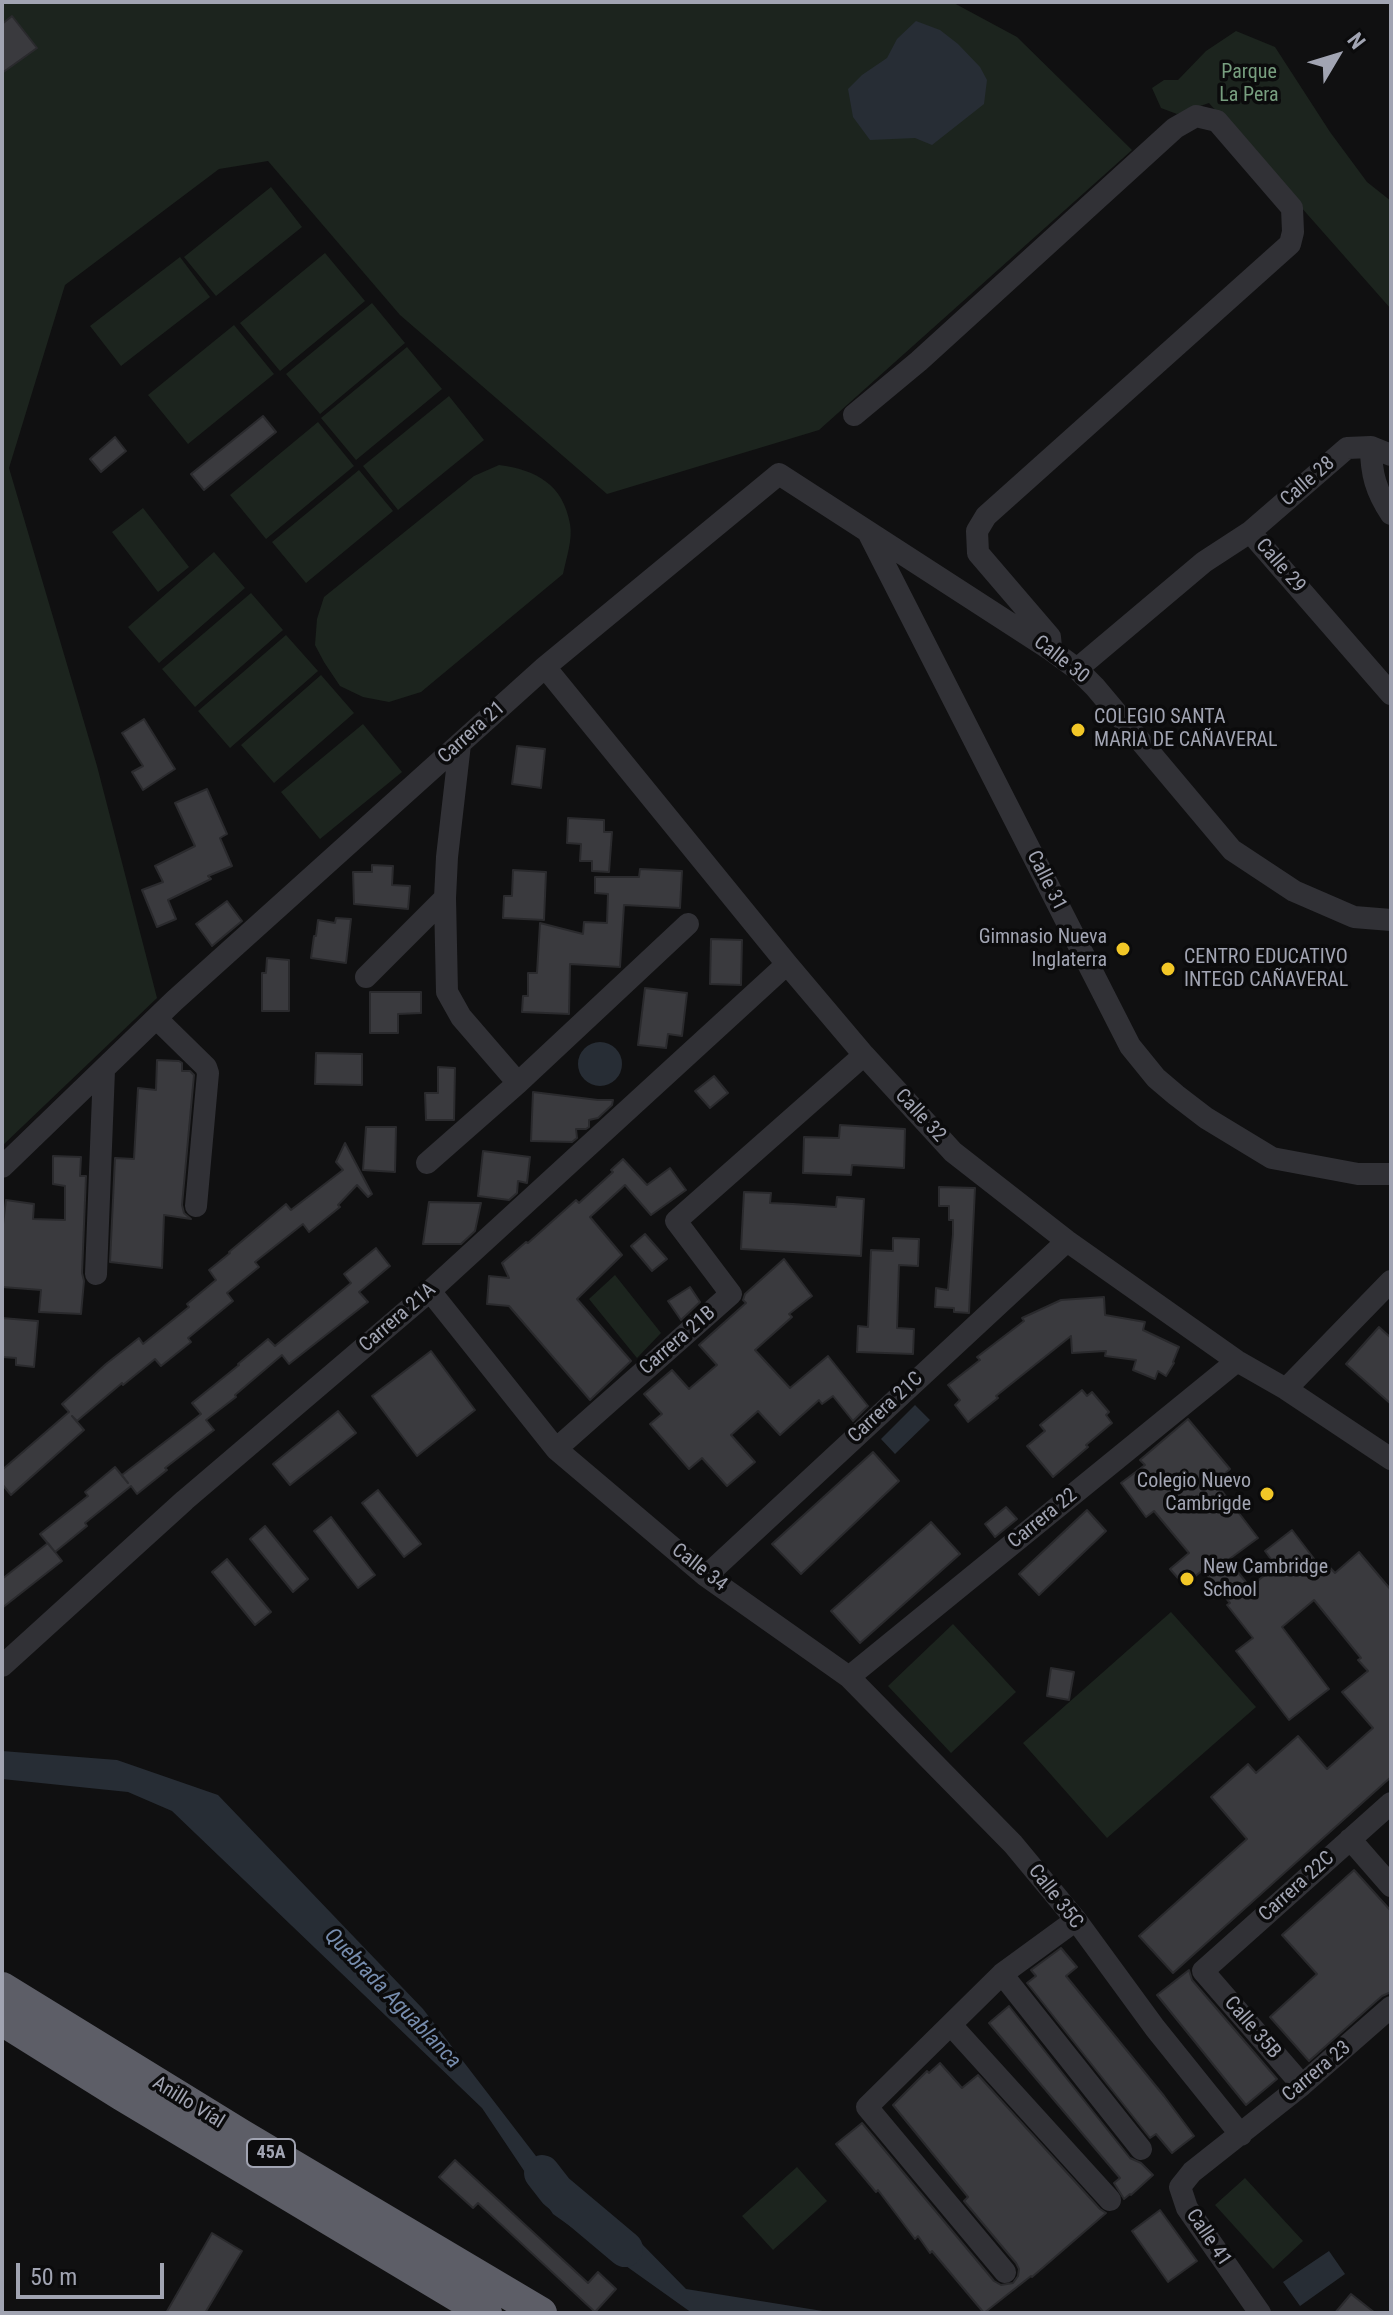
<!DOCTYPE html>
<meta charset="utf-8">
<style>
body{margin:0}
#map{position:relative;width:1393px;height:2315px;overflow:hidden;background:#101011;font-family:"Roboto Condensed",sans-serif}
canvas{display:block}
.frame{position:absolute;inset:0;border:4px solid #a1a4b2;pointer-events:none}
.north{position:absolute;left:1297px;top:16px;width:80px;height:80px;-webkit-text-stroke:6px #0b0b0c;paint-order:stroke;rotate:52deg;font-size:22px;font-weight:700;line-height:32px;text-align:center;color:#a1a4b2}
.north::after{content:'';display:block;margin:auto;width:28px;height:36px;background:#a1a4b2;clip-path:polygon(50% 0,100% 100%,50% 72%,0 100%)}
.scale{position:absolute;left:16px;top:2263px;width:148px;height:36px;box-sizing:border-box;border:4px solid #a1a4b2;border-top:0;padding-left:10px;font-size:24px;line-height:28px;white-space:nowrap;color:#a1a4b2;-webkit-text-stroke:6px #0b0b0c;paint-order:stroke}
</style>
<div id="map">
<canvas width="1393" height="2315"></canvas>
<div class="frame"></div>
<div class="north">N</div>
<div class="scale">50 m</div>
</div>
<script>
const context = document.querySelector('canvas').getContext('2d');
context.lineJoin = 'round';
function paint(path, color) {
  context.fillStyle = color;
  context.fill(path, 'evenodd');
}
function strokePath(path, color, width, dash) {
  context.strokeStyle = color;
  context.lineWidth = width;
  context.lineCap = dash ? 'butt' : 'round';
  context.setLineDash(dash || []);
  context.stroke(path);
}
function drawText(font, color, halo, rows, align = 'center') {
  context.font = font + ' "Roboto Condensed",sans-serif';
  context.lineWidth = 7;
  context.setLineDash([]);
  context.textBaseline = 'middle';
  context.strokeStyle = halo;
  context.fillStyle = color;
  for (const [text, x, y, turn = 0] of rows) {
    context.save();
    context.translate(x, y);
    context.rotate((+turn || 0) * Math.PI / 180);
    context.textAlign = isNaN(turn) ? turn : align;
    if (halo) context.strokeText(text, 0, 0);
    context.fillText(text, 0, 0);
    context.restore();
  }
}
paint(new Path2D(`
 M 2,2 L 952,2 L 1017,37 L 1132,150 L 819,430 L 607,494 L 400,315 L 268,161 L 219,169 L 65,285 L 9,468 L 97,766 L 157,998 L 2,1146 Z
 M 1236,31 L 1275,47 L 1330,132 L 1367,182 L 1391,201 L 1391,309 L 1209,103 L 1177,114 L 1161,108 L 1152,88 L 1164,80 L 1178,80 L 1206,51 Z
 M 271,187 L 302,227 L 216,296 L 184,257 Z
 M 325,253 L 365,301 L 280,371 L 240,323 Z
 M 180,257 L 210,297 L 121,366 L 90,326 Z
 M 372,303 L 405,343 L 320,414 L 286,374 Z
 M 234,325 L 274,374 L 188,444 L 148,395 Z
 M 407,347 L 442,389 L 356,460 L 321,418 Z
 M 449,396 L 484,440 L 398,510 L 363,466 Z
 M 318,422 L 354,466 L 266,539 L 230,495 Z
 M 499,465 C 536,470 563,484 570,524 C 573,539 566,559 563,574 L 421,692 L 389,702 L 363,697 L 340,686 L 324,662 L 315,645 L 317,619 L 324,597 L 474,476 Z
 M 359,470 L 393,511 L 306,583 L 272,542 Z
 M 143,508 L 189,567 L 158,592 L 112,532 Z
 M 214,552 L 245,588 L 159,663 L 128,627 Z
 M 251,593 L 283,630 L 195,707 L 162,669 Z
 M 286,635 L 318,671 L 230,748 L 198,711 Z
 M 321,675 L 354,713 L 274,783 L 241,745 Z
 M 363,724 L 402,772 L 320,839 L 281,792 Z
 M 615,1275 L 661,1333 L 637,1358 L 589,1299 Z
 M 1171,1612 L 1256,1707 L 1107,1838 L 1023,1743 Z
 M 953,1624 L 1016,1692 L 951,1753 L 888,1686 Z
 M 797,2167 L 827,2201 L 773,2250 L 742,2216 Z
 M 1245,2178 L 1303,2241 L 1273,2269 L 1215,2205 Z`), '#1c241e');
paint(new Path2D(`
 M 916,21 L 940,30 L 958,44 L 980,67 L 987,80 L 984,104 L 932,145 L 915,138 L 870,140 L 853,117 L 848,89 L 862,75 L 887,58 L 897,39 Z
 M578 1064a22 22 0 1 1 44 0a22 22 0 1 1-44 0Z
 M 915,1405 L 930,1420 L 895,1454 L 881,1439 Z
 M 2,1751 L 117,1760 L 218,1795 L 423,2009 L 582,2216 L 639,2241 L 686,2289 L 835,2313 L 692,2313 L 553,2214 L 482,2108 L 172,1811 L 128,1792 L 2,1779 Z
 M 1329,2251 L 1345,2274 L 1300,2306 L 1283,2282 Z`), '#272d35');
strokePath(new Path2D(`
 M 542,2173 L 556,2191 L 625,2249`), '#272d35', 36);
const building = new Path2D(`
 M 12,16 L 37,48 L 2,73 L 2,24 Z
 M 263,416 L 276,432 L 204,490 L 191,474 Z
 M 115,437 L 126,451 L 101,472 L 90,459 Z
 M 144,719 L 175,769 L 143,790 L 132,772 L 143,766 L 122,733 Z
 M 517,746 L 545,749 L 541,788 L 512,784 Z
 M 207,789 L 227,834 L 220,838 L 232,866 L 208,876 L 211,879 L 168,900 L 176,919 L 157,927 L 142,890 L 163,882 L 155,866 L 195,846 L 175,803 Z
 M 568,818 L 604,820 L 604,832 L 612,832 L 609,872 L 592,871 L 592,861 L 580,861 L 581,844 L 567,843 Z
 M 372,865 L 393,866 L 392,885 L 410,886 L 408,909 L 354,904 L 353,872 L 372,872 Z
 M 640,869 L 682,871 L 680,908 L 624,905 L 620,967 L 570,964 L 569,1014 L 522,1012 L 523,996 L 528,996 L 528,973 L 537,973 L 540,923 L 583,934 L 584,922 L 607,923 L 608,894 L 595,893 L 595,877 L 639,877 Z
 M 513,870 L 546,872 L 544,920 L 503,918 L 504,896 L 512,896 Z
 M 227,901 L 242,921 L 212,946 L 196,924 Z
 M 336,918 L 351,919 L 346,963 L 311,958 L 314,936 L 316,936 L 318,920 L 335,923 Z
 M 711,939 L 742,940 L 741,985 L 710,984 Z
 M 267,958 L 289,960 L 289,1011 L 262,1011 L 262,973 L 266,973 Z
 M 645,988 L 687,993 L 682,1036 L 668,1034 L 666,1048 L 638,1045 Z
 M 370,992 L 421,992 L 421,1013 L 398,1014 L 398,1033 L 370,1033 Z
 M 316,1053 L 362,1054 L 362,1085 L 315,1084 Z
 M 157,1060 L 179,1061 L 182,1063 L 182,1071 L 190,1071 L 194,1075 L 182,1205 L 184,1213 L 191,1219 L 164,1215 L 162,1268 L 110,1262 L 115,1158 L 134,1159 L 138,1088 L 156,1090 Z
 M 438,1067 L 455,1068 L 454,1120 L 426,1120 L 425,1093 L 438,1093 Z
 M 714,1076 L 728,1093 L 710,1108 L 695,1091 Z
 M 533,1092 L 598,1100 L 613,1100 L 612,1105 L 598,1118 L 589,1120 L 589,1127 L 586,1129 L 576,1129 L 577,1138 L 572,1142 L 531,1141 Z
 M 840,1125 L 905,1129 L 904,1168 L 852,1165 L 851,1175 L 803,1173 L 804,1137 L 839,1138 Z
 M 366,1127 L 396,1127 L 395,1172 L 363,1170 Z
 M 345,1143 L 372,1194 L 368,1197 L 357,1185 L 338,1205 L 340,1207 L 309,1232 L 303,1224 L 255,1262 L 259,1267 L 227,1293 L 233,1301 L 188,1338 L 191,1342 L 161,1366 L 155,1359 L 123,1385 L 122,1383 L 77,1421 L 72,1416 L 84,1430 L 11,1495 L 2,1484 L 2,1470 L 69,1412 L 62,1404 L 106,1364 L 139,1338 L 143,1344 L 189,1307 L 187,1304 L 216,1280 L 209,1270 L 230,1253 L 229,1252 L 286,1204 L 291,1210 L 343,1170 L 336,1162 Z
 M 483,1151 L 530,1157 L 527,1183 L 518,1181 L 517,1193 L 509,1200 L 478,1196 Z
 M 53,1156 L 81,1157 L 80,1176 L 86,1176 L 82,1273 L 84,1281 L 81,1314 L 39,1312 L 41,1290 L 2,1287 L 2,1232 L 6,1200 L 34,1204 L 33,1219 L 65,1220 L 65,1186 L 53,1184 Z
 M 623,1159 L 647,1185 L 670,1168 L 686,1190 L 651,1215 L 625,1185 L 590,1217 L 622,1255 L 577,1299 L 631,1361 L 590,1400 L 509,1306 L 487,1304 L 489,1276 L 509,1278 L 502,1263 L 526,1242 L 528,1243 L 576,1200 L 579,1203 L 613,1172 L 611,1170 Z
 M 939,1187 L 975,1188 L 969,1313 L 954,1312 L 954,1308 L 935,1307 L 936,1288 L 948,1290 L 953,1234 L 953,1220 L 949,1220 L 949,1206 L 939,1206 Z
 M 744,1192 L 771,1193 L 770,1203 L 793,1204 L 836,1207 L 837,1197 L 864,1199 L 861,1256 L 741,1249 Z
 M 429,1202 L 481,1203 L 475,1231 L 461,1244 L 423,1244 Z
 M 645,1234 L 667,1259 L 652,1271 L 631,1246 Z
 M 893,1238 L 919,1239 L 918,1266 L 899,1265 L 897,1328 L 914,1329 L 913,1354 L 857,1352 L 858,1326 L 868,1327 L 871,1250 L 893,1251 Z
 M 376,1248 L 390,1266 L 359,1292 L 368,1302 L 289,1364 L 282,1355 L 235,1395 L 236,1397 L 206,1420 L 214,1430 L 165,1468 L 167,1470 L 137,1494 L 131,1486 L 85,1523 L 87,1526 L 55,1552 L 40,1534 L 88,1496 L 85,1492 L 115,1467 L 128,1483 L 122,1475 L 201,1414 L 192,1403 L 239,1365 L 238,1364 L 268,1339 L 275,1346 L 351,1283 L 344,1274 Z
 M 784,1259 L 812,1296 L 789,1314 L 792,1317 L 755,1350 L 790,1388 L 828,1356 L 868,1406 L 853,1421 L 833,1396 L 822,1404 L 819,1400 L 780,1435 L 758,1411 L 731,1435 L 755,1462 L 727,1486 L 702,1458 L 689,1469 L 650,1424 L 662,1414 L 644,1394 L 672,1370 L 689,1389 L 717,1365 L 699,1345 L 746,1303 L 743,1300 L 745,1294 Z
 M 690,1287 L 700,1302 L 681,1320 L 668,1301 Z
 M 1104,1297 L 1105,1315 L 1145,1322 L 1143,1330 L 1179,1347 L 1173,1362 L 1174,1363 L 1166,1376 L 1158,1371 L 1155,1379 L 1133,1370 L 1136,1360 L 1105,1356 L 1106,1351 L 1072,1353 L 1071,1336 L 996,1396 L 998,1398 L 968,1422 L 955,1405 L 960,1400 L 948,1385 L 980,1360 L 977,1357 L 1024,1321 L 1022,1318 L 1061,1300 Z
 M 2,1318 L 38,1321 L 34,1367 L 16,1365 L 16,1358 L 2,1357 Z
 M 1379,1327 L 1391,1338 L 1391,1404 L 1346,1364 Z
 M 431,1351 L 475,1410 L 417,1456 L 372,1396 Z
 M 1082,1390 L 1087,1396 L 1092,1392 L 1109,1412 L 1106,1415 L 1112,1423 L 1086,1445 L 1088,1447 L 1053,1477 L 1027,1446 L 1045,1431 L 1040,1425 Z
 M 338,1411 L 356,1433 L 290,1485 L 273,1464 Z
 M 1188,1419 L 1230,1469 L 1215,1482 L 1258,1538 L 1228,1560 L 1250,1587 L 1276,1566 L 1265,1551 L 1292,1530 L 1318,1564 L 1323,1560 L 1335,1573 L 1359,1552 L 1391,1590 L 1391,1777 L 1173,1973 L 1139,1936 L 1247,1839 L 1211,1797 L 1248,1764 L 1256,1773 L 1298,1736 L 1327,1769 L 1373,1728 L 1342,1692 L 1368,1671 L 1358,1660 L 1361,1658 L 1314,1600 L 1282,1627 L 1329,1689 L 1289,1720 L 1236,1651 L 1253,1638 L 1227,1605 L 1230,1603 L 1203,1570 L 1184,1585 L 1170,1569 L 1189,1553 L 1154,1511 L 1146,1517 L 1121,1483 L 1145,1465 L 1140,1460 Z
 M 873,1452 L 899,1481 L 801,1574 L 772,1544 Z
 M 378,1490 L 421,1544 L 404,1557 L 362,1503 Z
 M 1006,1507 L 1017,1519 L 995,1537 L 985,1524 Z
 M 1087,1510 L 1106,1531 L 1039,1595 L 1019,1574 Z
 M 331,1517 L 375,1575 L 358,1588 L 314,1531 Z
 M 931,1522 L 960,1554 L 860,1643 L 831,1611 Z
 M 265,1526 L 308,1579 L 293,1592 L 250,1539 Z
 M 48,1543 L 62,1561 L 2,1608 L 2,1579 Z
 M 227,1559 L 271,1612 L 255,1625 L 212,1572 Z
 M 1051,1668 L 1074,1672 L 1069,1700 L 1047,1696 Z
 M 1354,1870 L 1391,1911 L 1391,1992 L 1382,1996 L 1309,2061 L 1270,2017 L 1317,1974 L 1282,1935 Z
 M 1061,1948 L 1077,1967 L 1066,1976 L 1164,2096 L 1194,2136 L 1172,2153 L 1156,2134 L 1150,2138 L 1027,1983 L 1036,1976 L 1031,1970 Z
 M 1189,1970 L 1192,1980 L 1277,2079 L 1246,2105 L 1157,1995 Z
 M 1009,2006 L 1130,2158 L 1141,2163 L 1153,2175 L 1131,2195 L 1130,2194 L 1124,2199 L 1114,2183 L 1120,2178 L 989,2023 Z
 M 940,2063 L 962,2088 L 978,2075 L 1100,2209 L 1106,2213 L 1032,2277 L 1031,2276 L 984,2313 L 932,2251 L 930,2253 L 918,2236 L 915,2239 L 878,2190 L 876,2192 L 836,2144 L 862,2123 L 994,2281 L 1001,2285 L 1013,2283 L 1018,2276 L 1019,2269 L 1016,2263 L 964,2201 L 968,2197 L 893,2105 L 927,2071 L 929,2073 Z
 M 455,2160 L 588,2283 L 598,2272 L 616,2289 L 595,2312 L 478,2203 L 473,2208 L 439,2177 Z
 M 1160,2210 L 1197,2261 L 1168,2282 L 1132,2231 Z
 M 212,2233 L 242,2251 L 205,2313 L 166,2313 Z
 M 1351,2294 L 1375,2313 L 1335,2313 Z`);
paint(building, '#3a3a3e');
strokePath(building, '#2a2a2d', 2);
strokePath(new Path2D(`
 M 854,415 L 919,361 L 1175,128 L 1196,116 L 1217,121 L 1292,208 L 1293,232 L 1290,244 L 986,516 L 977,531 L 978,553 L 1050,637 L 1051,648
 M 1371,447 C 1371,474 1376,491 1391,514
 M 1250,532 L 1391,694
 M 869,534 L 1130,1046 L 1156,1078 L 1176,1095 L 1206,1118 L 1272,1158 L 1358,1174 L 1391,1174
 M 545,667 L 787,964 L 864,1055 L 953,1152 L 1067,1241 L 1237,1361 L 1286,1389 L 1391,1459
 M 1077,669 L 1204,562 L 1250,532 L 1347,448 L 1371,447 L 1391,455
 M 460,744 L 447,857 L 445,898 L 447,992 L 461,1017 L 518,1083
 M 366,977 L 445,898
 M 157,1019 L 206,1067 L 208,1073 L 196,1206
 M 427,1163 L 518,1083 L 688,924
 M 2,1167 L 174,1001 L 545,667 L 779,474 L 1051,650 L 1077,669 L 1095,687 L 1232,850 L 1294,891 L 1354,917 L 1391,920
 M 96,1274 L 104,1070
 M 430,1291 L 556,1449 L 706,1576 L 849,1677 L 1013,1844 L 1076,1920 L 1155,2028 L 1241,2135
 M 1286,1389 L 1391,1281
 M 556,1449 L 731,1294 L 676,1221 L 864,1055
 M 706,1576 L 1067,1241
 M 2,1666 L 185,1500 L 430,1291 L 787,964
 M 849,1677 L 1237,1361
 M 1350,1839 L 1391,1886
 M 1002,1974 L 1141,2149
 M 951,2025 L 1110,2200
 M 1302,2085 L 1203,1971 L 1391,1803
 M 1005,2272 L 867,2107 L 1002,1974 L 1076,1920
 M 1260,2313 L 1187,2208 L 1180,2187 L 1192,2172 L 1302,2085 L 1391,2007`), '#313136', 22);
strokePath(new Path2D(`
 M 2,1988 L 241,2135 L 541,2313
 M 2,2020 L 122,2095 L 486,2313`), '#5d5e67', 32);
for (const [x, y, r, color] of [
 [1078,730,8,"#f2c727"],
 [1123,949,8,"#f2c727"],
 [1168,969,8,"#f2c727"],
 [1267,1494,8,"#f2c727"],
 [1187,1579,8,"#f2c727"]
]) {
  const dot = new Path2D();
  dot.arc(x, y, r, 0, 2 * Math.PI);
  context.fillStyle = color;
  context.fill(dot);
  strokePath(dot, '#0b0b0c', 3);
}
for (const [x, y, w] of [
 [271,2153,48]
]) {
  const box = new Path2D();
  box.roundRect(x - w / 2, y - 14, w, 28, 6);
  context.fillStyle = '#0b0b0c';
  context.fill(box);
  strokePath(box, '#a1a4b2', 2);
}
drawText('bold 18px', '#a1a4b2', null, [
 ["45A",271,2153]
]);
drawText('20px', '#779e7f', '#0b0b0c', [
 ["Parque",1249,73],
 ["La Pera",1249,96]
]);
drawText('20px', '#a1a4b2', '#0b0b0c', [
 ["Calle 28",1308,482,-41],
 ["Calle 29",1280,566,49],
 ["Calle 30",1061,660,38],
 ["Carrera 21",472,733,-42],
 ["Calle 31",1046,881,63],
 ["Calle 32",920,1116,47],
 ["Carrera 21A",398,1318,-41],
 ["Carrera 21B",678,1341,-41],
 ["Carrera 21C",886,1408,-43],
 ["Carrera 22",1043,1519,-39],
 ["Calle 34",699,1568,38],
 ["Carrera 22C",1297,1887,-42],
 ["Calle 35C",1055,1897,52],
 ["Calle 35B",1252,2028,49],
 ["Carrera 23",1317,2072,-40],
 ["Anillo Víal",188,2103,32],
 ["Calle 41",1208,2238,56]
]);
drawText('20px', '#a1a4b2', '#0b0b0c', [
 ["COLEGIO SANTA",1094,718],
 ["MARIA DE CAÑAVERAL",1094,741],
 ["Gimnasio Nueva",1107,938,"right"],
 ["Inglaterra",1107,961,"right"],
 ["CENTRO EDUCATIVO",1184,958],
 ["INTEGD CAÑAVERAL",1184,981],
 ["Colegio Nuevo",1251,1482,"right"],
 ["Cambrigde",1251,1505,"right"],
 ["New Cambridge",1203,1568],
 ["School",1203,1591]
], 'left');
drawText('italic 22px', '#778dae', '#0b0b0c', [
 ["Quebrada Aguablanca",392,1999,46]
]);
</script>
